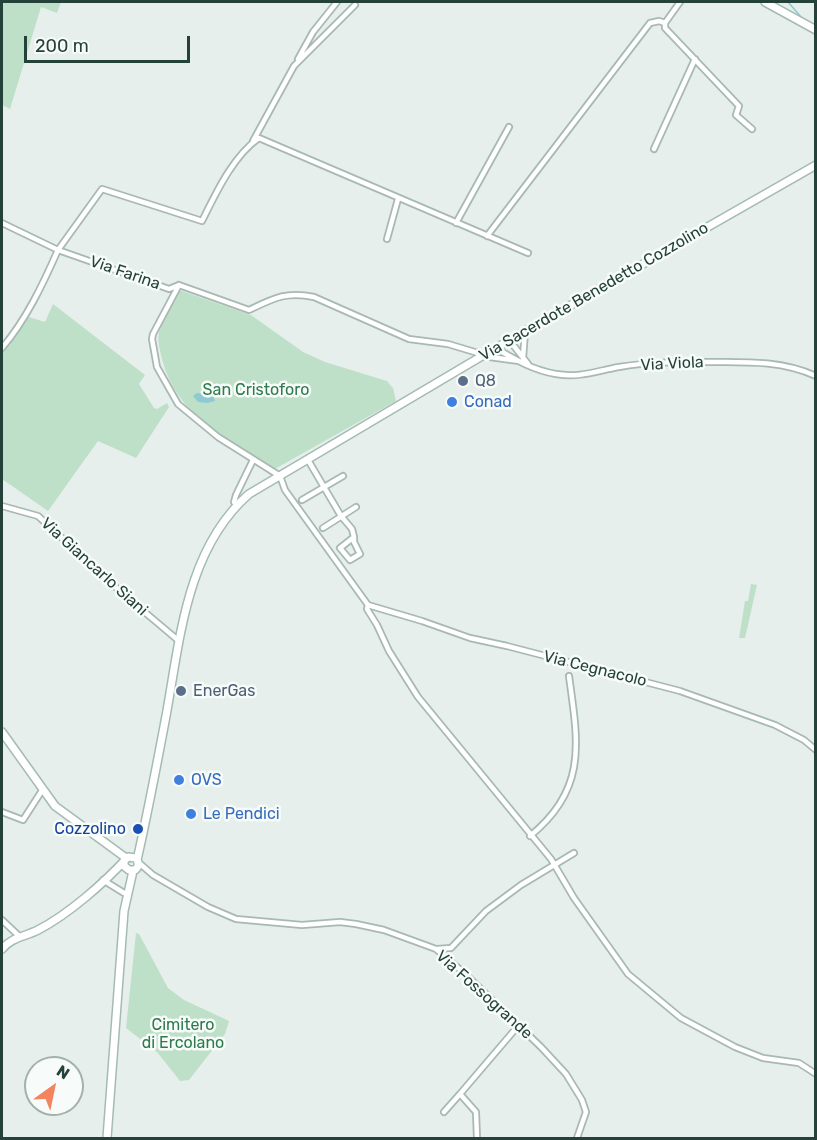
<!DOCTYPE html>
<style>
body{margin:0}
#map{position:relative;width:817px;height:1140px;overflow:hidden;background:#e6efeb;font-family:Rubik,sans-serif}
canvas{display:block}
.frame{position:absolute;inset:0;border:3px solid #24423a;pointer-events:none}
.north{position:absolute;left:24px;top:1056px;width:60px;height:60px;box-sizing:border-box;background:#f7fbf9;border:2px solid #a3b1ad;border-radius:50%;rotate:33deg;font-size:16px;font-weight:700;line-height:24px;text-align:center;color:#24423a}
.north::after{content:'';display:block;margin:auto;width:21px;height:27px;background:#f4845f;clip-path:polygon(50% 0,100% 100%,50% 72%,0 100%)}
.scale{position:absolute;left:24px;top:36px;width:166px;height:27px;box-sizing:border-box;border:3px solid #24423a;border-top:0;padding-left:8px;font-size:18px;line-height:21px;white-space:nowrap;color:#24423a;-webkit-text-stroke:4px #f7fbf9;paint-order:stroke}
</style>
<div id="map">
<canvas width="817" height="1140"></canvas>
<div class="frame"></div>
<div class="north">N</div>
<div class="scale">200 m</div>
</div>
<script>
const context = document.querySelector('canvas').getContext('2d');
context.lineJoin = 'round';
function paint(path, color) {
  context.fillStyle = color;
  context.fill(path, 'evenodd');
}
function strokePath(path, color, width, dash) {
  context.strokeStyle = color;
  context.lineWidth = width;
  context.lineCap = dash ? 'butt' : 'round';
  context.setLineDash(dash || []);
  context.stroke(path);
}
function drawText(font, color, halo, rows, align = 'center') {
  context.font = font + ' Rubik,sans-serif';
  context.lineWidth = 5;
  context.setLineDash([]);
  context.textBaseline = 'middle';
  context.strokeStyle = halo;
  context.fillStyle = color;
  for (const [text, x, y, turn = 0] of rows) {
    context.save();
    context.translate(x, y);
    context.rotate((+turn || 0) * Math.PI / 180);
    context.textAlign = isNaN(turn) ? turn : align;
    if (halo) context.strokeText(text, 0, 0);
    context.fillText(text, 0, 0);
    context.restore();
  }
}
paint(new Path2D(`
 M 2,2 L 61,2 L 57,13 L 41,7 L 10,109 L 2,105 Z
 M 179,290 L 251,315 L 303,352 L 325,362 L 387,381 L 393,388 L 396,401 L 273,470 C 228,441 176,415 162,359 C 160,350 157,341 159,332 C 163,318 173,303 179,290 Z
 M 53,304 L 145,375 L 139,384 L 154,408 L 157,409 L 167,403 L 169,407 L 136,458 L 98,441 L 48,511 L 2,479 L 2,351 L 29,317 L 45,322 Z
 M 751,584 L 757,585 L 745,638 L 739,638 L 745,601 L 748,601 Z
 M 136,933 L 139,934 L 168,988 L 184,1000 L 229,1021 L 225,1034 L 189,1080 L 180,1081 L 157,1052 L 126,1028 Z`), '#bfe0c8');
paint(new Path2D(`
 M 197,393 L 213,395 L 215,401 L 207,403 L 198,402 L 193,396 Z`), '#8ec9d4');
strokePath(new Path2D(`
 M 788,2 L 802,18`), '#8ec9d4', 1.5);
const street = new Path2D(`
 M 680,2 L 665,23 L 665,28 L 739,106 L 736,115 L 752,129
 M 298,59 L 313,32 L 337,2
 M 253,141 L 294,66 L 355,5
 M 654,149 L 695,59
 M 2,223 L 58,250 C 43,284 26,320 2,348
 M 456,223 L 509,127
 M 487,236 L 650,23 L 659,21 L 665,23
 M 387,239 L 398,199
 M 179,285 L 153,334 L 152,339 L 157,367 L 178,404 L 218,437 L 280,476 L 285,490 L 368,605 L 367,609 L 377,625 L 389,651 L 418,697 L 551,859 L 574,898 L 628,974 L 681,1018 L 735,1047 L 763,1058 L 799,1063 L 816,1074
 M 510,341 L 528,364
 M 497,349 C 516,360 533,370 556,374 C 580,378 596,371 619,367 C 648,362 677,362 707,362 C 744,362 781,360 816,376
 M 523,358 L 525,332
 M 519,361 L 482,356 L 478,353 L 448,344 L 409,339 L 314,297 C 287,291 274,298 249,310 L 179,285 L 169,289 L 58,250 L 102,189 L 202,221 C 216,193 233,156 259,138 L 528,253
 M 308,460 L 341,516 L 352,529 L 354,537 L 340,548 L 350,560 L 360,554 L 354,542 L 354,537
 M 302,500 L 343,476
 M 236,505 L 234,502 L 236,495 L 253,460
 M 2,506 L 38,516 L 122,593 L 179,641
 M 323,528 L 356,507
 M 368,605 L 422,621 L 470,638 L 507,646 L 680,691 L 775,725 L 804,740 L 816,750
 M 2,812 L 23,820 L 43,789
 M 530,836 C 588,789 578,742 569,676
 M 138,862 L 153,875 L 208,907 L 236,919 L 302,925 L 340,922 L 356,924 L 384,930 L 436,949 L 464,973 L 541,1047 L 566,1074 L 582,1100 L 586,1112 L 577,1138
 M 103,880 L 124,893
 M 2,920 L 19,936
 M 437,949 L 451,948 L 486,911 L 521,885 L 574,853
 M 444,1112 L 460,1094
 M 477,1138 L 476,1112 L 460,1094 L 518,1026`);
const secondary = new Path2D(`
 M 765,2 L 816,30
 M 2,732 L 55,806 L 126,858
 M 137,860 C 148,812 157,764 166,716 C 180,640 186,549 249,494 L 482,356 L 816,165
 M 2,949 C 12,937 24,937 38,930 C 69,914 104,883 128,857 L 136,858 C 139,862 139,867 135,870 L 129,870 L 124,866 L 124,861
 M 107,1138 L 124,911 L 133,871`);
strokePath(street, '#a8b8b2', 8);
strokePath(secondary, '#a4bbb3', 10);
strokePath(street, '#fff', 4.5);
strokePath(secondary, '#fff', 7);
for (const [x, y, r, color] of [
 [463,381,6,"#5c6f8a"],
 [452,402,6,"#3f7fe0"],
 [181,691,6,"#5c6f8a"],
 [179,780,6,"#3f7fe0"],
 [191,814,6,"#3f7fe0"],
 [138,829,6,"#1a4fb4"]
]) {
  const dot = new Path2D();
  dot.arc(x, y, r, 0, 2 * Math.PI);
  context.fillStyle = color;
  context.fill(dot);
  strokePath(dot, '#f7fbf9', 2);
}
drawText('16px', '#24423a', '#f7fbf9', [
 ["Via Farina",125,273,19],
 ["Via Sacerdote Benedetto Cozzolino",594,292,-30],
 ["Via Viola",672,364,-3],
 ["Via Giancarlo Siani",94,567,42],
 ["Via Cegnacolo",595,669,14],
 ["Via Fossogrande",484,995,42]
]);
drawText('16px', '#4e5e75', '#f7fbf9', [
 ["Q8",475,381],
 ["EnerGas",193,691]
], 'left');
drawText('16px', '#2d7a4b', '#f7fbf9', [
 ["San Cristoforo",256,390],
 ["Cimitero",183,1025],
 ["di Ercolano",183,1043]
]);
drawText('16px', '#366cbe', '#f7fbf9', [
 ["Conad",464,402],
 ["OVS",191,780],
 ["Le Pendici",203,814]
], 'left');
drawText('16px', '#164399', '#f7fbf9', [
 ["Cozzolino",126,829]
], 'right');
</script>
